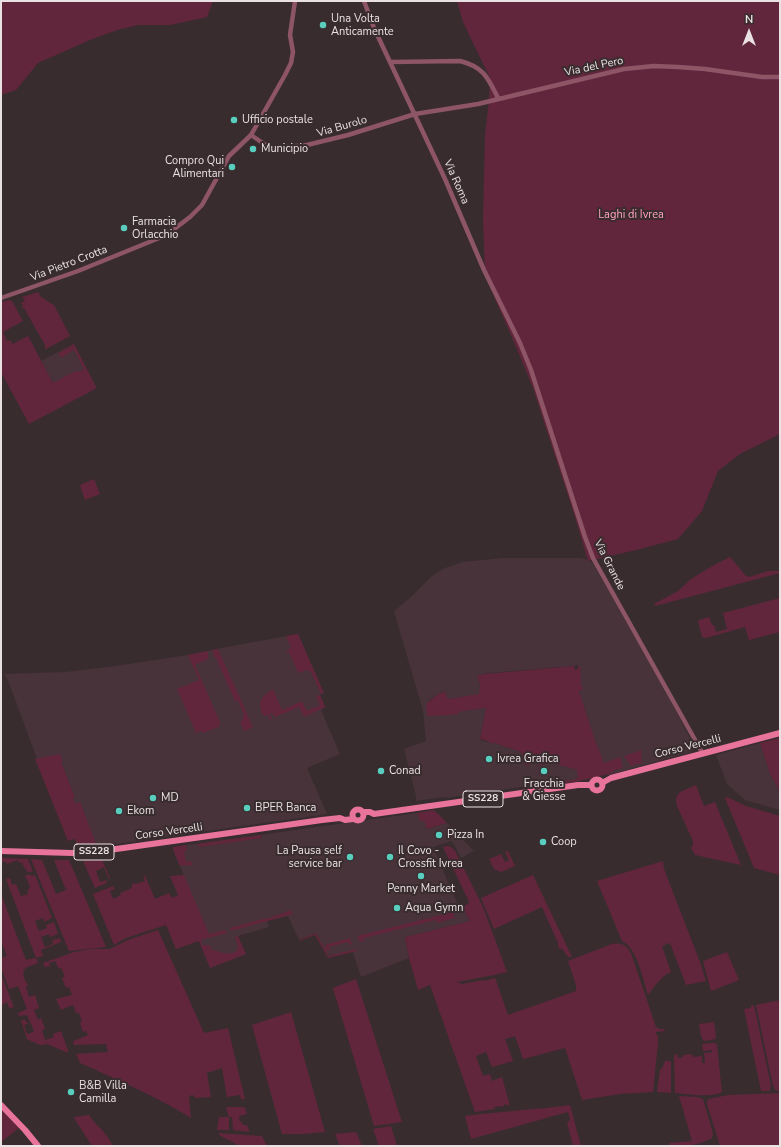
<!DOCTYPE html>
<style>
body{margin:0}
#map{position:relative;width:781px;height:1147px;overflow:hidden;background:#392c2f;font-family:"Nunito Sans",sans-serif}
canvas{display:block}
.frame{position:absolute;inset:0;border:2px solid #eae1e3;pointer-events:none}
.north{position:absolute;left:729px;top:12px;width:40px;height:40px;-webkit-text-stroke:3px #392c2f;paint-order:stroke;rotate:0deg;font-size:11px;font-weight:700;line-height:16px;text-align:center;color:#eae1e3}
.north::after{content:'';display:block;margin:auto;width:14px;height:18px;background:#eae1e3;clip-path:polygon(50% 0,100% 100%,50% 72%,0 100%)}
</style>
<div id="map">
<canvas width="781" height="1147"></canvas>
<div class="frame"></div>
<div class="north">N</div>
</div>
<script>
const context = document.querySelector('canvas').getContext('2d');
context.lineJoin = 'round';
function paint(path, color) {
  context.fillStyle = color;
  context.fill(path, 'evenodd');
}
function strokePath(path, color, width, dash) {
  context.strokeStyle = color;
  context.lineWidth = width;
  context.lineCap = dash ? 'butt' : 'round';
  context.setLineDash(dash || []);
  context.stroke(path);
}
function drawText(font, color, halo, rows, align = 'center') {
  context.font = font + ' "Nunito Sans",sans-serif';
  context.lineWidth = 4;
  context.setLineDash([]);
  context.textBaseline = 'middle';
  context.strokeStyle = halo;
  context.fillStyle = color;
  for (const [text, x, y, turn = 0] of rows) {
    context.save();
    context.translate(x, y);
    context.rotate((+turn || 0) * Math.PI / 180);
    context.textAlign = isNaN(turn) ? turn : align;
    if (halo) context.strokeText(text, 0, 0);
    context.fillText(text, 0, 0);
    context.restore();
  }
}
paint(new Path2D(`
 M 74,344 L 96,387 L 95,389 L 65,404 L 41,361 Z
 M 502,558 L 581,558 L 585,559 L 593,563 L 613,597 L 626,622 L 656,673 L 690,738 L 694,749 L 691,752 L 608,775 L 595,740 L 579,691 L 580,666 L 578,666 L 578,665 L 574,666 L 487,673 L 477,676 L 480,684 L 480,694 L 449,699 L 443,692 L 438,694 L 428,701 L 457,714 L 461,711 L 486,708 L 480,739 L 482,741 L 490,742 L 493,744 L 492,742 L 521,752 L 521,753 L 577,770 L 594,778 L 549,786 L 540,785 L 540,784 L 446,798 L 444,797 L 416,801 L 416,796 L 404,749 L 426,741 L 423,711 L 394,611 L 410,598 L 432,576 L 445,568 L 463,562 Z
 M 298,634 L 324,693 L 320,695 L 325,707 L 321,710 L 340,754 L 307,768 L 327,814 L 115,844 L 97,846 L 80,803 L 75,804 L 73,798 L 75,797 L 61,762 L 60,755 L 37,759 L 8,680 L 4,674 L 65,672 L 115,666 L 188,655 L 226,647 Z
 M 760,743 L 770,774 L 780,792 L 780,810 L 745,800 L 727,784 L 716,755 Z
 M 417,813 L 420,821 L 424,820 L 427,829 L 447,823 L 474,851 L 461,858 L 452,841 L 433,847 L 459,907 L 463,906 L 466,914 L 470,921 L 405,937 L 409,958 L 361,977 L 353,952 L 356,951 L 328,956 L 316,933 L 299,940 L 288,916 L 267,921 L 269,927 L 238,936 L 246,954 L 210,968 L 199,941 L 210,937 L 174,852 L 173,847 Z`), '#473339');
paint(new Path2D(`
 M 1,1 L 213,1 L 207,17 L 170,25 L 138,25 L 117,30 L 90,40 L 38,63 L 16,90 L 1,95 Z
 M 457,1 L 780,1 L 780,434 L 740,454 L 718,471 L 702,511 L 678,539 L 636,550 L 588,561 L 575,517 L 533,388 L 514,342 L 485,276 L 483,219 L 485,135 L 489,100 L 490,78 L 463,22 Z
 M 38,292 L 42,298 L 54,305 L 70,336 L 46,349 L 45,349 L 45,345 L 24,308 L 21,308 L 23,306 L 21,303 L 25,301 L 22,297 Z
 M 9,300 L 12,301 L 23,321 L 3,332 L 7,341 L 10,340 L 13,344 L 28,336 L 53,383 L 77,370 L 78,372 L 84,369 L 74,350 L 61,358 L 58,353 L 74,344 L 96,387 L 95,389 L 29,424 L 1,372 L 1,302 Z
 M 94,479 L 100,494 L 85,500 L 80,485 Z
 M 730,557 L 746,576 L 749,577 L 768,571 L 780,571 L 780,573 L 655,606 L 654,604 L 678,591 L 691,579 L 704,571 L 716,564 Z
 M 780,598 L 780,632 L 749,640 L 745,627 L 706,638 L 702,637 L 698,621 L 699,620 L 709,617 L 712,625 L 714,625 L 716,632 L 727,629 L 723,613 Z
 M 298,634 L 324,693 L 321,694 L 311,672 L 307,670 L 298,673 L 289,652 L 285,653 L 291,647 L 286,636 Z
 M 218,649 L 253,727 L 244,731 L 240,722 L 242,721 L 243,718 L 242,716 L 244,715 L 238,701 L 235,701 L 216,658 L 215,658 L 212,650 Z
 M 208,651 L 208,659 L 195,665 L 220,722 L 219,727 L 203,733 L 201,731 L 196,733 L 177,689 L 199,680 L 188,655 Z
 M 574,666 L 575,670 L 578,669 L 578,666 L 580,666 L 581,681 L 580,682 L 583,689 L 579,691 L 595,740 L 604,763 L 620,757 L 623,768 L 613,771 L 613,773 L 579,781 L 549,786 L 540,785 L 540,784 L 578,779 L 577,770 L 550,762 L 549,764 L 539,765 L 538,763 L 532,760 L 529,761 L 530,765 L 526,766 L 521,752 L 492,742 L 493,744 L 490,743 L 490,742 L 480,739 L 486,708 L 461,711 L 457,714 L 449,715 L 428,716 L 426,707 L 427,703 L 438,694 L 445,692 L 447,697 L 449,699 L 479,694 L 480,684 L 477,676 L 484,674 Z
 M 273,689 L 282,710 L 302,701 L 307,711 L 320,705 L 316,696 L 320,695 L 325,707 L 304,717 L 299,707 L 275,717 L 272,713 L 270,714 L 272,719 L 270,720 L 268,715 L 265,716 L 264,715 L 263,715 C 257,701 261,697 273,689 Z
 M 780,738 L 780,792 L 770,774 L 760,743 Z
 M 641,750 L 642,763 L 631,766 L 624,756 Z
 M 60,754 L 63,761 L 61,762 L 75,797 L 73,798 L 75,804 L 80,802 L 97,846 L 78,847 L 75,839 L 68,841 L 35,759 Z
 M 696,785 L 704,806 L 715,802 L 741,865 L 695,855 L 691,848 L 693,845 L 693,841 L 677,806 L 676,800 L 677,796 L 680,792 Z
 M 727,797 L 746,806 L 780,816 L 780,875 L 754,868 L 725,798 Z
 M 434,810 L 447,823 L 427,829 L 424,821 L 420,821 L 417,813 Z
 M 261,835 L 262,838 L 199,847 L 197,844 Z
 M 186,845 L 187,851 L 184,852 L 186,862 L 191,861 L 193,865 L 180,866 L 174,852 L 173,847 Z
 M 446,846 L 451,847 L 455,851 L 483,907 L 507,972 L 494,975 L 457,982 L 462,984 L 483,980 L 484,981 L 495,978 L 508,1015 L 576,991 L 576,985 L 568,961 L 612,944 C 623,942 628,946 632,956 L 656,1027 L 660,1029 L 664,1029 L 665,1031 L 656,1032 L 656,1035 L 658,1035 L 658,1043 L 653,1092 L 620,1094 L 582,1100 L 565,1048 L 523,1059 L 515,1036 L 505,1039 L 513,1061 L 492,1067 L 486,1052 L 476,1056 L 483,1076 L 490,1074 L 492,1081 L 502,1077 L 510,1106 L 505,1104 L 504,1106 L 494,1107 L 495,1109 L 475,1112 L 430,985 L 418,990 L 409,958 L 405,937 L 470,921 L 466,914 L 463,906 L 468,904 L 469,902 L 443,847 Z
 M 508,851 L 515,866 L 501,872 L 494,869 L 489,859 L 501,854 L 505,862 L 509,860 L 505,852 Z
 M 1,858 L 28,859 L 33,872 C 26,874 24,867 22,862 L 19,863 L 18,860 L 7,864 L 6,862 L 2,862 L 2,866 L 1,866 Z
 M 31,859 L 42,860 L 56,894 L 66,890 L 54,860 L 69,860 L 106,947 L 69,951 Z
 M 102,860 L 110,878 L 109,879 L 104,867 L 96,871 L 100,882 L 106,880 L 107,883 L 95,888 L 83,861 Z
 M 663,861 L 664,869 L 700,962 L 706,981 L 686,985 L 670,943 L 662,946 L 671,972 C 661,976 655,986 648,995 C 643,980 637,947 622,941 L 597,881 Z
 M 25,875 L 31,875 L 32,876 L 35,875 L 52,918 L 44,922 L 43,918 L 35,921 L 39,931 L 47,928 L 46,925 L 54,922 L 58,934 L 50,937 L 49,934 L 41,937 L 45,947 L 53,944 L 52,940 L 60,938 L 61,942 L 41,950 L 43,956 L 36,958 L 38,963 L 25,968 L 25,969 L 23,971 L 24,974 L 23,974 L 26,983 L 27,982 L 28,986 L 26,987 L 29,997 L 35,995 L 39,1008 L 34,1010 L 38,1020 L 41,1018 L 45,1029 L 42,1030 L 45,1040 L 54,1037 L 53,1034 L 61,1031 L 68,1050 L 68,1053 L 47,1044 C 40,1047 34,1042 27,1039 L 21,1020 L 25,1020 L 28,1024 L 24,1025 L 27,1034 L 34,1032 L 31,1023 L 30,1023 L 27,1015 L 19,1016 L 18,1013 L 27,1009 L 18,986 L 9,989 L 1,967 L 1,958 L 7,956 L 1,941 L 1,894 L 26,960 L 36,958 L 6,879 L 10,878 L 12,885 L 16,884 L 21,896 L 28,894 L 27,892 L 30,887 Z
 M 184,875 L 209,934 L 225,930 L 227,933 L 201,940 L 202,944 L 203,945 L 209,945 L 211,949 C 217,952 237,958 238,947 C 238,944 236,940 235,937 L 238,936 L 246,954 L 210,968 L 199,941 L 176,949 L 166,925 L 126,938 L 114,945 L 93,894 L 113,886 L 115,889 L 110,891 L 113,899 L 121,895 L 120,893 L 130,889 L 132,887 L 132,884 L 134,883 L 135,884 L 145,881 L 143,876 L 145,876 L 155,899 L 169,893 L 172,898 L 178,895 L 170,876 Z
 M 533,875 L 572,957 L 568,957 L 563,950 L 558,947 L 558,943 L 542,907 L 494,929 L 481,898 Z
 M 291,910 L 293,914 L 231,931 L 230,928 L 266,918 L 266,919 Z
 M 453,912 L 455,918 L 437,923 L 436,920 L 364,938 L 364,941 L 360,942 L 357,936 Z
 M 158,930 L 204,1033 L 228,1028 L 245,1099 L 241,1099 L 240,1095 L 227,1097 L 222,1068 L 207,1073 L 211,1097 L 195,1098 L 193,1095 L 189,1096 L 191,1118 C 156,1096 118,1080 80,1063 L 76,1054 L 108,1052 L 106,1044 L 74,1045 L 73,1041 L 88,1035 L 86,1031 L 83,1032 L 80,1023 L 82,1021 L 79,1013 L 76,1013 L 73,1005 L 61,1010 L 56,999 L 72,995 L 69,987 L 66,988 L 62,978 L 65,977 L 61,968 L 59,969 L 55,961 L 49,963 L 50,966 L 45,967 L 43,963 L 74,952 L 91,949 L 110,949 L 128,940 Z
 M 316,933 L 326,951 L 325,945 L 350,938 L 352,944 L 349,945 L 348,942 L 329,947 L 330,950 L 326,951 L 328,956 L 356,949 L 357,951 L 328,958 L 315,935 L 299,941 L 299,940 Z
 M 727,952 L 739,980 L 711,991 L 703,961 Z
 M 1,974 L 14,1007 L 9,1008 L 7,1002 L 1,1006 Z
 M 356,979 L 402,1122 L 374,1126 L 333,988 Z
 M 780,1000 L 780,1091 L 776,1091 L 773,1086 L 756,1005 Z
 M 754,1005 L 771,1086 L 770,1091 L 761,1091 L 744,1009 L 751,1008 L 751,1006 Z
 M 291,1012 L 325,1132 L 304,1134 L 282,1134 L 252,1025 Z
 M 714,1022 L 716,1036 L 715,1039 L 706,1041 L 703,1040 L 701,1036 L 699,1024 Z
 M 712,1043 L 715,1043 L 717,1045 L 722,1092 C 713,1098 687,1094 675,1093 L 674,1055 L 677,1054 L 678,1058 L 683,1057 L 683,1055 L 692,1054 L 693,1057 L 702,1056 L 702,1063 L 705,1063 L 704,1053 L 712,1052 L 712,1050 L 703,1051 L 702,1044 Z
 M 665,1061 L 671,1061 L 671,1093 L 657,1092 L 660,1069 L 662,1069 Z
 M 780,1093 L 780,1146 L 720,1146 L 707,1104 L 707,1101 L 709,1099 L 728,1095 Z
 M 679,1096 L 697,1097 L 703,1099 L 713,1133 L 712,1138 C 695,1146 688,1146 670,1146 L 669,1143 L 692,1141 Z
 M 570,1105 L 581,1146 L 573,1146 L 567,1122 L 569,1121 L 570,1119 L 568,1112 L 471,1139 L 465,1116 C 500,1111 535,1110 570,1105 Z
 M 226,1107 L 243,1107 L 245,1108 L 247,1114 L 239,1116 L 240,1122 L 242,1122 L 243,1125 L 247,1125 L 249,1130 L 249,1132 L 233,1130 L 232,1117 L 229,1117 L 229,1130 L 217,1130 L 219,1117 L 229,1117 Z
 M 1,1109 L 19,1128 L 1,1142 Z
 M 89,1115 C 94,1123 101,1128 106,1135 C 109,1138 110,1142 113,1146 L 92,1146 L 74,1118 L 75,1117 Z
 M 391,1126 L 397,1146 L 379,1146 L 373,1129 Z
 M 356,1132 L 362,1146 L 340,1146 L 335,1134 Z
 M 219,1133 L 262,1136 L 267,1146 L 240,1146 L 219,1135 Z`), '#61263c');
strokePath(new Path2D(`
 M 364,1 L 374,28 L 445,179 L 484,270 L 520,343 L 531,370 L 585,537 L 593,558 L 703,754
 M 390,62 L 460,61 C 484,67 488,78 498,98
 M 251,135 L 267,146 L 275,148 L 307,145 L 348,135 L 415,114 L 478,104 L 624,69 L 654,66 L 678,67 L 705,69 L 762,77 L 780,77
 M 1,298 L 78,271 L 142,245 L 159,238 L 173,230 L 190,217 L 202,205 L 229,156 L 251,135 L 285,75 L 291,63 L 293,52 L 290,35 L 295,1`), '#8d5566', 4.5);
strokePath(new Path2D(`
 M591.5 785a5.5 5.5 0 1 1 11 0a5.5 5.5 0 1 1-11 0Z
 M 602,783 L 611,778 L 780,733
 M352.5 815a5.5 5.5 0 1 1 11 0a5.5 5.5 0 1 1-11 0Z
 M 363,812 L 370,812 L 374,814 L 578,785 L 591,785
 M 1,851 L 72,853 L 102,851 L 322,820 L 340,818 L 345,820 L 353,819
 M 1,1105 L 25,1130 L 38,1146`), '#e8749c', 6);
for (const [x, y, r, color] of [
 [323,25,4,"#59cebe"],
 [234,120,4,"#59cebe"],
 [253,149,4,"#59cebe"],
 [232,167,4,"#59cebe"],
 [124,228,4,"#59cebe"],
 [489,759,4,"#59cebe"],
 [381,771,4,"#59cebe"],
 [544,771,4,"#59cebe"],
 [153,798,4,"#59cebe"],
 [247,808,4,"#59cebe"],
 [119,811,4,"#59cebe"],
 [439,835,4,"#59cebe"],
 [543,842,4,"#59cebe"],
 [350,857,4,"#59cebe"],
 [390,857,4,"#59cebe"],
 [421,876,4,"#59cebe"],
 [397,908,4,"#59cebe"],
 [71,1092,4,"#59cebe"]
]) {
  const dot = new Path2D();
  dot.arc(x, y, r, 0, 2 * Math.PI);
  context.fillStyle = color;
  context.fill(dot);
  strokePath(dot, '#392c2f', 1.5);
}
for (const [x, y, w] of [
 [483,799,40],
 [94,852,40]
]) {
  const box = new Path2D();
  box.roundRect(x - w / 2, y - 8, w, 16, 3);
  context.fillStyle = '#392c2f';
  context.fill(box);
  strokePath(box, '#eae1e3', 1);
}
drawText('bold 10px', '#eae1e3', null, [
 ["SS228",483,799],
 ["SS228",94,852]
]);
drawText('11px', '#eae1e3', '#392c2f', [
 ["Una Volta",331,19],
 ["Anticamente",331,32],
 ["Ufficio postale",242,120],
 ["Municipio",261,149],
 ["Compro Qui",224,161,"right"],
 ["Alimentari",224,174,"right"],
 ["Farmacia",132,222],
 ["Orlacchio",132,235],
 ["Ivrea Grafica",497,759],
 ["Conad",389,771],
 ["Fracchia",544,784,"center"],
 ["& Giesse",544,797,"center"],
 ["MD",161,798],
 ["BPER Banca",255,808],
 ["Ekom",127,811],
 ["Pizza In",447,835],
 ["Coop",551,842],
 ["La Pausa self",342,851,"right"],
 ["service bar",342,864,"right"],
 ["Il Covo -",398,851],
 ["Crossfit Ivrea",398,864],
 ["Penny Market",421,889,"center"],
 ["Aqua Gymn",405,908],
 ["B&B Villa",79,1086],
 ["Camilla",79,1099]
], 'left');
drawText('11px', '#eae1e3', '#392c2f', [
 ["Via del Pero",594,67,-12],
 ["Via Burolo",342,127,-16],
 ["Via Roma",456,182,66],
 ["Via Pietro Crotta",69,264,-21],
 ["Via Grande",609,565,63],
 ["Corso Vercelli",688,747,-14],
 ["Corso Vercelli",169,832,-8]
]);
drawText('11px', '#ffa1be', '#392c2f', [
 ["Laghi di Ivrea",631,215]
]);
</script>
